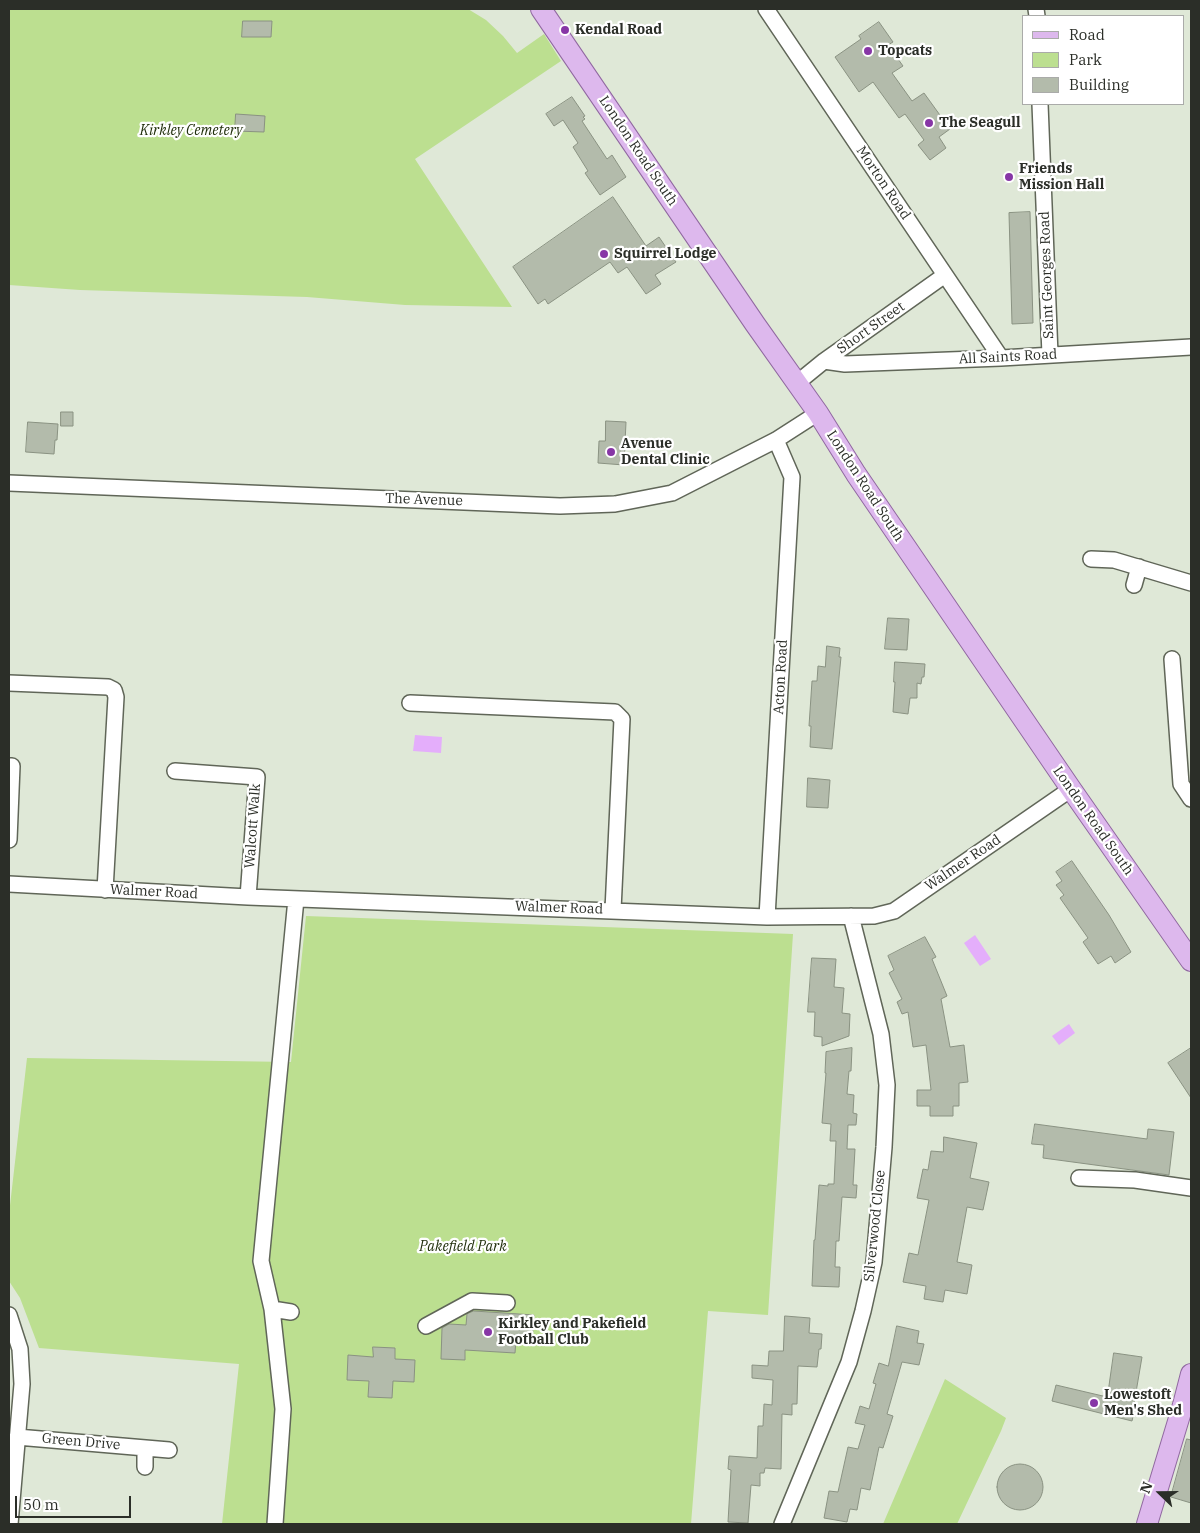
<!DOCTYPE html>
<style>
body{margin:0}
#map{position:relative;width:1200px;height:1533px;overflow:hidden;background:#dfe8d7;font-family:"IBM Plex Serif",serif}
canvas{display:block}
.frame{position:absolute;inset:0;border:10px solid #2b2e28;pointer-events:none}
.legend{position:absolute;left:1022px;top:15px;width:162px;height:90px;box-sizing:border-box;background:#fff;border:1px solid #aaaba9;margin:0;padding:6px 9px;list-style:none;font-size:15px;color:#2b2e28}
.legend li{display:flex;align-items:center;gap:10px;height:25px}
.legend b{width:25px;border:1px solid #aaaba9}
.north{position:absolute;left:1135px;top:1468px;width:50px;height:50px;-webkit-text-stroke:4px #fff;paint-order:stroke;rotate:292deg;font-size:14px;font-weight:700;line-height:20px;text-align:center;color:#2b2e28}
.north::after{content:'';display:block;margin:auto;width:18px;height:22px;background:#2b2e28;clip-path:polygon(50% 0,100% 100%,50% 72%,0 100%)}
.scale{position:absolute;left:15px;top:1496px;width:116px;height:22px;box-sizing:border-box;border:2px solid #2b2e28;border-top:0;padding-left:6px;font-size:15px;line-height:18px;white-space:nowrap;color:#2b2e28;-webkit-text-stroke:4px #fff;paint-order:stroke}
</style>
<div id="map">
<canvas width="1200" height="1533"></canvas>
<div class="frame"></div>
<ul class="legend">
<li><b style="height:6px;background:#ddb8ed"></b>Road</li>
<li><b style="height:14px;background:#bcdf90"></b>Park</li>
<li><b style="height:14px;background:#b3bbab"></b>Building</li>
</ul>
<div class="north">N</div>
<div class="scale">50 m</div>
</div>
<script>
const context = document.querySelector('canvas').getContext('2d');
context.lineJoin = 'round';
function paint(path, color) {
  context.fillStyle = color;
  context.fill(path, 'evenodd');
}
function strokePath(path, color, width, dash) {
  context.strokeStyle = color;
  context.lineWidth = width;
  context.lineCap = dash ? 'butt' : 'round';
  context.setLineDash(dash || []);
  context.stroke(path);
}
function drawText(font, color, halo, rows, align = 'center') {
  context.font = font + ' "IBM Plex Serif",serif';
  context.lineWidth = 4.5;
  context.setLineDash([]);
  context.textBaseline = 'middle';
  context.strokeStyle = halo;
  context.fillStyle = color;
  for (const [text, x, y, turn = 0] of rows) {
    context.save();
    context.translate(x, y);
    context.rotate((+turn || 0) * Math.PI / 180);
    context.textAlign = isNaN(turn) ? turn : align;
    if (halo) context.strokeText(text, 0, 0);
    context.fillText(text, 0, 0);
    context.restore();
  }
}
paint(new Path2D(`
 M 9,9 L 468,9 L 486,20 L 503,36 L 517,53 L 544,34 L 561,61 L 415,159 L 512,307 L 405,305 L 307,297 L 80,290 L 9,285 Z
 M 306,916 L 793,934 L 768,1315 L 708,1311 L 691,1524 L 222,1524 L 239,1364 L 39,1348 L 20,1298 L 9,1281 L 9,1214 L 27,1058 L 291,1062 Z
 M 945,1379 L 1006,1418 L 1001,1431 L 957,1524 L 883,1524 Z`), '#bcdf90');
paint(new Path2D(`
 M 415,735 L 442,737 L 441,753 L 413,751 Z
 M 975,935 L 991,959 L 980,966 L 964,943 Z
 M 1069,1024 L 1075,1033 L 1059,1045 L 1052,1036 Z`), '#e4aefb');
const building = new Path2D(`
 M 243,21 L 272,21 L 271,37 L 242,37 Z
 M 879,22 L 893,42 L 888,45 L 903,66 L 892,73 L 912,101 L 924,93 L 950,129 L 939,137 L 946,148 L 930,160 L 918,145 L 924,140 L 905,114 L 899,118 L 873,82 L 859,92 L 835,57 L 861,39 L 859,36 Z
 M 572,97 L 585,116 L 583,117 L 585,119 L 582,121 L 607,159 L 612,155 L 626,177 L 600,195 L 585,173 L 588,171 L 573,147 L 578,143 L 563,120 L 554,126 L 546,114 Z
 M 236,114 L 265,116 L 264,132 L 235,131 Z
 M 613,197 L 646,246 L 659,237 L 676,262 L 655,275 L 661,284 L 646,294 L 627,267 L 618,273 L 610,262 L 548,304 L 545,299 L 538,304 L 513,267 Z
 M 1030,212 L 1033,323 L 1012,324 L 1009,213 Z
 M 61,412 L 73,412 L 73,426 L 61,426 Z
 M 606,421 L 626,422 L 624,465 L 598,463 L 599,441 L 605,441 Z
 M 28,422 L 58,424 L 57,440 L 55,440 L 54,454 L 26,452 Z
 M 888,618 L 909,619 L 907,650 L 885,649 Z
 M 827,646 L 840,648 L 839,657 L 841,657 L 832,749 L 810,747 L 811,726 L 809,726 L 812,681 L 817,681 L 818,666 L 825,667 Z
 M 895,662 L 925,664 L 924,677 L 922,677 L 921,684 L 917,683 L 917,698 L 910,698 L 908,714 L 893,712 L 895,682 L 894,682 Z
 M 808,778 L 830,780 L 828,808 L 807,807 Z
 M 1072,861 L 1109,915 L 1131,952 L 1115,963 L 1111,956 L 1098,964 L 1083,942 L 1088,938 L 1060,898 L 1064,895 L 1056,885 L 1062,881 L 1056,872 Z
 M 925,937 L 936,957 L 932,959 L 947,996 L 941,999 L 950,1047 L 964,1045 L 968,1082 L 959,1083 L 959,1106 L 953,1106 L 953,1116 L 930,1116 L 930,1106 L 917,1106 L 917,1090 L 931,1090 L 926,1045 L 913,1047 L 908,1012 L 902,1014 L 897,1002 L 902,999 L 889,973 L 894,970 L 888,956 Z
 M 812,958 L 836,959 L 834,987 L 844,988 L 842,1013 L 850,1014 L 849,1036 L 822,1046 L 822,1037 L 814,1036 L 815,1012 L 808,1012 Z
 M 852,1048 L 851,1071 L 849,1071 L 847,1094 L 854,1095 L 853,1113 L 857,1114 L 856,1125 L 848,1125 L 847,1149 L 855,1149 L 853,1185 L 857,1185 L 856,1198 L 842,1197 L 839,1241 L 836,1241 L 835,1267 L 840,1267 L 839,1287 L 812,1286 L 814,1240 L 815,1240 L 819,1185 L 828,1186 L 828,1184 L 834,1184 L 836,1141 L 830,1141 L 831,1124 L 822,1123 L 826,1073 L 825,1073 L 826,1052 Z
 M 1191,1048 L 1191,1098 L 1168,1063 Z
 M 1035,1124 L 1147,1139 L 1148,1129 L 1174,1132 L 1169,1175 L 1043,1158 L 1044,1145 L 1032,1144 Z
 M 944,1137 L 977,1143 L 970,1178 L 989,1182 L 983,1210 L 967,1207 L 957,1262 L 972,1265 L 967,1294 L 945,1290 L 943,1302 L 924,1299 L 926,1286 L 903,1282 L 909,1253 L 918,1255 L 929,1200 L 917,1198 L 923,1169 L 928,1170 L 931,1151 L 943,1152 Z
 M 474,1311 L 534,1315 L 532,1342 L 516,1340 L 515,1353 L 465,1350 L 465,1360 L 441,1359 L 442,1328 L 449,1324 L 466,1325 L 467,1314 Z
 M 785,1316 L 810,1318 L 809,1333 L 822,1334 L 821,1349 L 819,1349 L 817,1367 L 798,1366 L 797,1404 L 792,1404 L 792,1415 L 782,1414 L 781,1469 L 765,1468 L 764,1473 L 760,1473 L 760,1486 L 751,1485 L 748,1523 L 728,1522 L 731,1470 L 728,1469 L 729,1456 L 757,1458 L 758,1426 L 763,1426 L 764,1404 L 772,1405 L 773,1380 L 752,1378 L 752,1365 L 768,1366 L 769,1351 L 783,1351 Z
 M 897,1326 L 919,1331 L 917,1343 L 924,1344 L 919,1365 L 902,1362 L 887,1414 L 893,1416 L 883,1448 L 879,1447 L 870,1490 L 861,1488 L 857,1510 L 850,1509 L 847,1522 L 824,1518 L 829,1491 L 838,1492 L 848,1447 L 858,1449 L 865,1425 L 855,1423 L 860,1406 L 869,1409 L 876,1384 L 873,1383 L 879,1363 L 888,1366 Z
 M 373,1347 L 395,1348 L 395,1359 L 415,1360 L 414,1382 L 393,1381 L 392,1398 L 368,1397 L 369,1381 L 347,1380 L 348,1355 L 373,1357 Z
 M 1114,1353 L 1142,1357 L 1134,1404 L 1136,1404 L 1132,1421 L 1052,1401 L 1056,1385 L 1107,1397 Z
 M 1187,1439 L 1191,1440 L 1191,1503 L 1171,1497 Z
 M997 1487a23 23 0 1 1 46 0a23 23 0 1 1-46 0Z`);
paint(building, '#b3bbab');
strokePath(building, '#8a9282', 1);
const minor = new Path2D(`
 M 766,9 L 1001,358
 M 1036,9 L 1037,16
 M 1040,104 L 1050,355
 M 824,361 L 845,364 L 1001,358 L 1191,347
 M 797,383 L 824,361 L 945,275
 M 9,483 L 560,506 L 615,504 L 672,493 L 776,440 L 818,413
 M 1091,559 L 1114,560 L 1191,583
 M 1134,585 L 1139,567
 M 1172,659 L 1181,784 L 1191,799
 M 9,683 L 108,687 L 114,690 L 116,697 L 105,890
 M 410,703 L 615,712 L 622,719 L 613,910
 M 9,766 L 12,766 L 9,840
 M 175,771 L 257,777 L 248,897
 M 9,884 L 248,897 L 767,917 L 874,916 L 894,911 L 1071,789
 M 767,917 L 792,477 L 776,440
 M 1079,1178 L 1135,1180 L 1191,1188
 M 272,1309 L 291,1312
 M 9,1315 L 20,1349 L 22,1384 L 10,1524
 M 426,1326 L 472,1301 L 507,1303
 M 17,1437 L 169,1450
 M 145,1467 L 145,1448
 M 275,1524 L 283,1409 L 272,1309 L 261,1261 L 296,899
 M 782,1524 L 849,1362 L 863,1311 L 874,1262 L 884,1147 L 887,1085 L 881,1034 L 851,916`);
const major = new Path2D(`
 M 541,9 L 755,324 L 818,413 L 856,474 L 1071,789 L 1191,961
 M 1147,1524 L 1183,1405 L 1191,1374`);
strokePath(minor, '#606658', 18);
strokePath(major, '#9068a0', 22);
strokePath(minor, '#fff', 15);
strokePath(major, '#ddb8ed', 20);
for (const [x, y, r, color] of [
 [565,30,5,"#8736a6"],
 [868,51,5,"#8736a6"],
 [929,123,5,"#8736a6"],
 [1009,177,5,"#8736a6"],
 [604,254,5,"#8736a6"],
 [611,452,5,"#8736a6"],
 [488,1332,5,"#8736a6"],
 [1094,1403,5,"#8736a6"]
]) {
  const dot = new Path2D();
  dot.arc(x, y, r, 0, 2 * Math.PI);
  context.fillStyle = color;
  context.fill(dot);
  strokePath(dot, '#fff', 2);
}
drawText('bold 14px', '#2b2e28', '#fff', [
 ["Kendal Road",575,30],
 ["Topcats",878,51],
 ["The Seagull",939,123],
 ["Friends",1019,169],
 ["Mission Hall",1019,185],
 ["Squirrel Lodge",614,254],
 ["Avenue",621,444],
 ["Dental Clinic",621,460],
 ["Kirkley and Pakefield",498,1324],
 ["Football Club",498,1340],
 ["Lowestoft",1104,1395],
 ["Men's Shed",1104,1411]
], 'left');
drawText('italic 14px', '#212f0c', '#fff', [
 ["Kirkley Cemetery",191,131],
 ["Pakefield Park",463,1247]
]);
drawText('14px', '#2b2e28', '#fff', [
 ["London Road South",638,151,56],
 ["Morton Road",883,183,56],
 ["Saint Georges Road",1047,275,-92],
 ["Short Street",871,328,-35],
 ["All Saints Road",1008,357,-3],
 ["London Road South",865,486,57],
 ["The Avenue",424,500,2],
 ["Acton Road",781,677,-87],
 ["London Road South",1093,821,55],
 ["Walcott Walk",253,826,-86],
 ["Walmer Road",963,863,-34],
 ["Walmer Road",154,892,3],
 ["Walmer Road",559,908,2],
 ["Silverwood Close",875,1226,-84],
 ["Green Drive",81,1442,5]
]);
</script>
